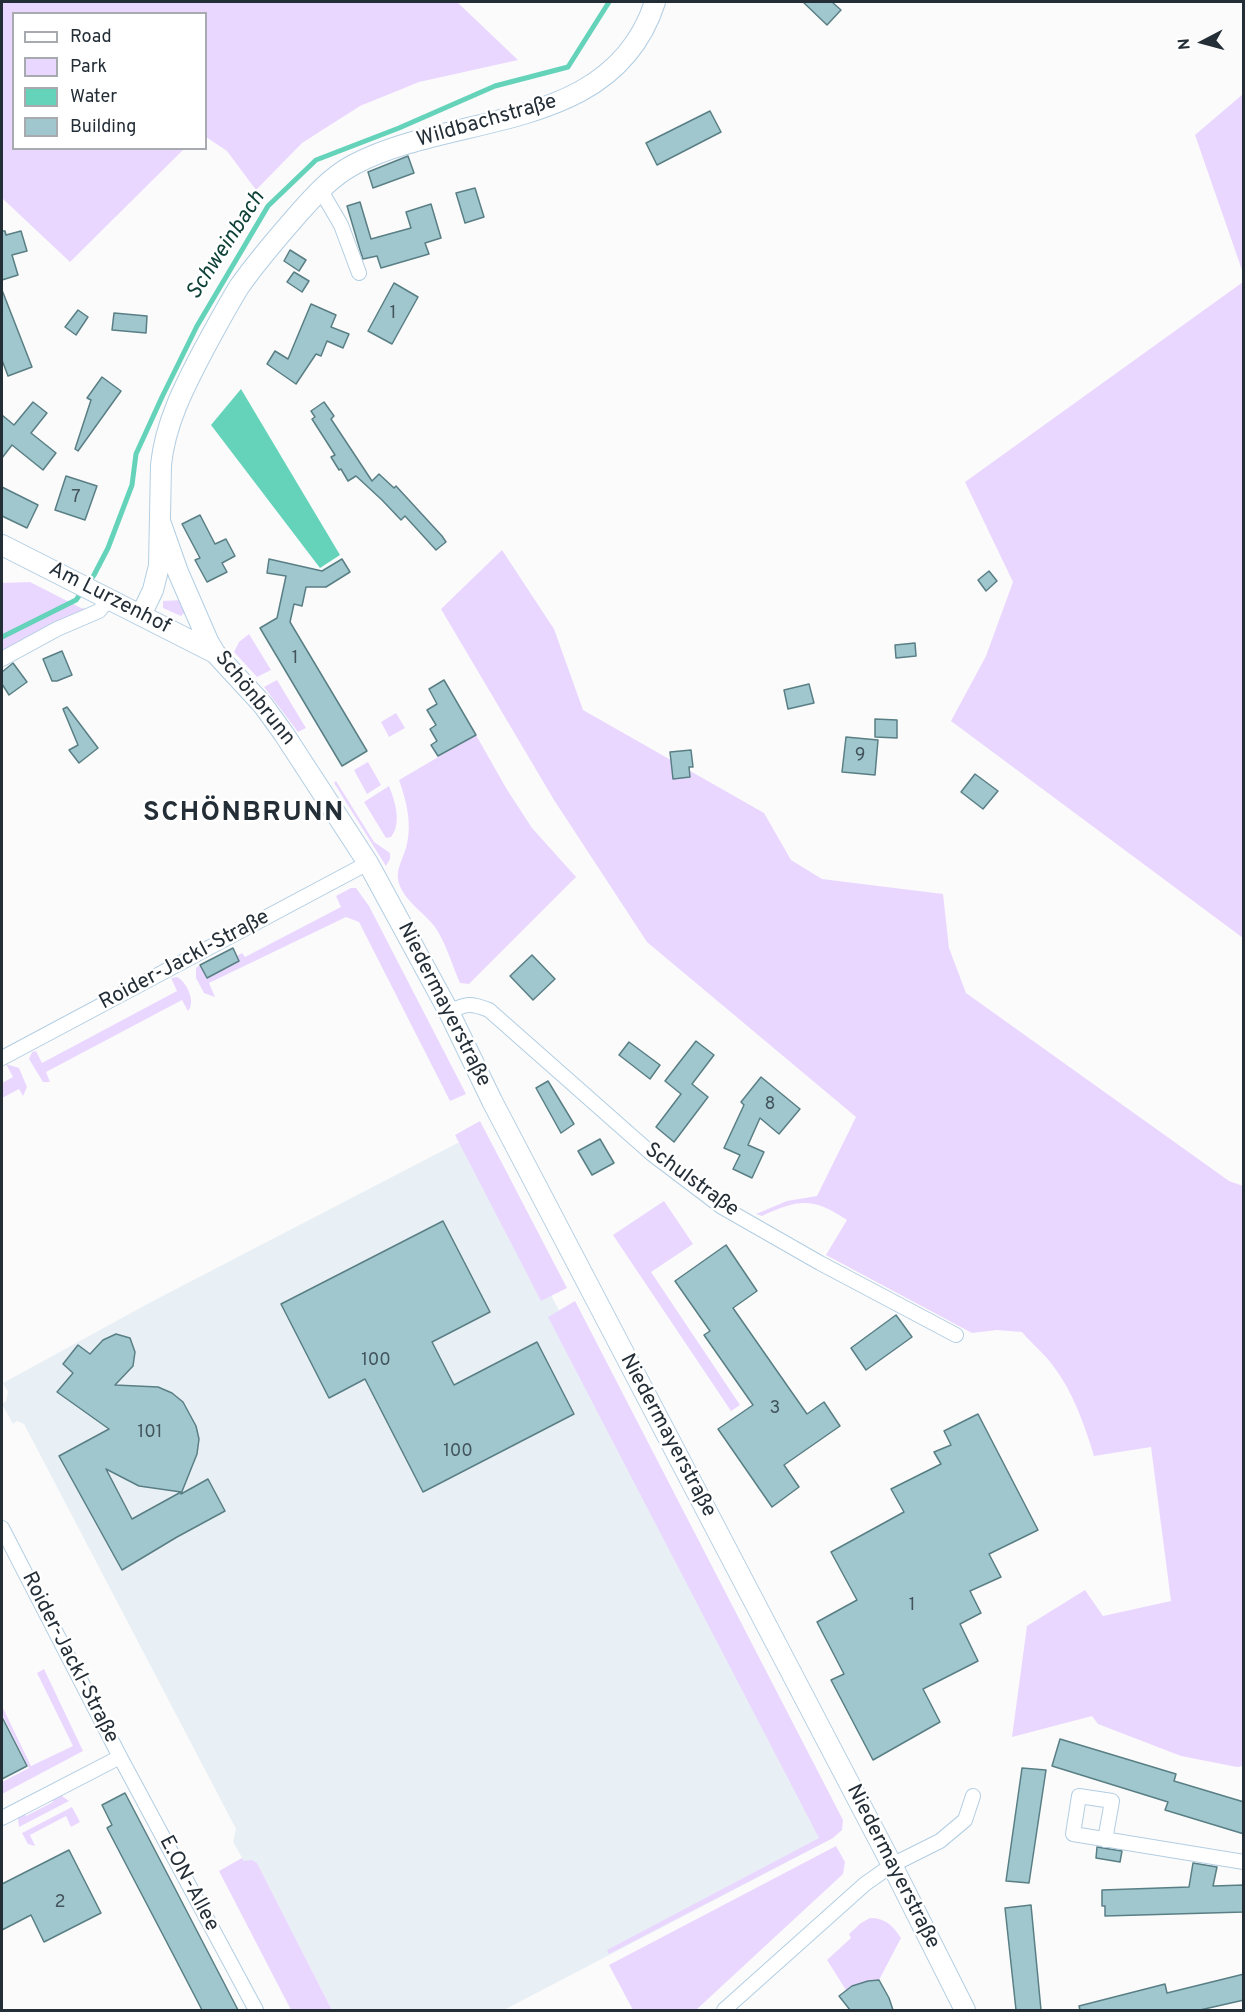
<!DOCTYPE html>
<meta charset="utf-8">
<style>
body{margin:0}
#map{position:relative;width:1245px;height:2012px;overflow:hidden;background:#fbfbfb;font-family:Overpass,sans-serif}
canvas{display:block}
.frame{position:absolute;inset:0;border:3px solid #242e37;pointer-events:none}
.legend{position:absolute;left:12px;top:12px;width:195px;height:138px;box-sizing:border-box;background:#fff;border:2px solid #a7abaf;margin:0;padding:8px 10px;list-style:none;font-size:18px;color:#242e37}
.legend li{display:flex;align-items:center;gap:12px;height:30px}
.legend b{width:30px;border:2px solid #a7abaf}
.north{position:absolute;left:1173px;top:12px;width:60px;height:60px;-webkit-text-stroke:4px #fff;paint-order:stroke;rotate:264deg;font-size:16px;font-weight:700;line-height:24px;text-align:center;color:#242e37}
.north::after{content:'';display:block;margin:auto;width:21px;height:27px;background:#242e37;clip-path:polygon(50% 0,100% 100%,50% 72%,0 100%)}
</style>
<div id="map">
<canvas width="1245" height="2012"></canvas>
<div class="frame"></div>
<ul class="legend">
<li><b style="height:8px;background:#fff"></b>Road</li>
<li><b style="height:16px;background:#ead7ff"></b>Park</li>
<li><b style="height:16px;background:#64d3ba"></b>Water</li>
<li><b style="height:16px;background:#a0c7ce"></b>Building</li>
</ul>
<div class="north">N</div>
</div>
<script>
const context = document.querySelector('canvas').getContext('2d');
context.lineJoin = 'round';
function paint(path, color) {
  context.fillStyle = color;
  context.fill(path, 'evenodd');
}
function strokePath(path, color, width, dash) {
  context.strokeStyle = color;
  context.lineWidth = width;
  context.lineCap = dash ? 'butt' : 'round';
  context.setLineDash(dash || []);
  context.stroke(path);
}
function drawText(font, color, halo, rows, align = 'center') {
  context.font = font + ' Overpass,sans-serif';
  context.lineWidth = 5;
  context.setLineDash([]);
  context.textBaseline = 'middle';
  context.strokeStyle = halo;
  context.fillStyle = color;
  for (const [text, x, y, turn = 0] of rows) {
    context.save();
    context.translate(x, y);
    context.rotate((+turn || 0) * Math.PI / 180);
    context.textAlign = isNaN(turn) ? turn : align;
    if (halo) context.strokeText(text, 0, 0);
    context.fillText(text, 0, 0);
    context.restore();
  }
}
paint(new Path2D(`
 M 469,1137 L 833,1838 L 504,2010 L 332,2010 L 257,1863 L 244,1861 L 233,1842 L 236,1829 L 24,1424 L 17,1421 L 13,1424 L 2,1404 L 6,1401 L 8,1392 L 3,1383 L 151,1302 Z`), '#e9f0f5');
paint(new Path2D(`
 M 2,2 L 457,2 L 518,60 L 419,82 L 360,106 L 302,143 L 256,190 L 227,151 L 206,137 L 206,14 L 14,14 L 14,148 L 184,149 L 70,262 L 2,198 Z
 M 1243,94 L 1243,273 L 1195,135 Z
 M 1243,282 L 1243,938 L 951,721 L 986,656 L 1013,582 L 965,482 Z
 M 502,550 L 554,629 L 583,710 L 764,813 L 791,860 L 822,879 L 943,894 L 949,948 L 966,993 L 1229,1181 L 1243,1186 L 1243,1766 L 1237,1767 L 1181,1756 L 1098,1724 L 1092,1716 L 1012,1737 L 1027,1626 L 1085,1590 L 1103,1616 L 1171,1601 L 1151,1447 L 1094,1456 C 1085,1426 1073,1392 1054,1367 C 1045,1354 1032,1344 1022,1332 L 997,1330 L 972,1333 L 826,1255 L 847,1220 C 813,1197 798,1199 762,1216 L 756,1214 L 787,1201 L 817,1196 L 856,1117 L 647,942 L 554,800 L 441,609 Z
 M 30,582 L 81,608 L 99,611 L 2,659 L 2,583 Z
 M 183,600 L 185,612 L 181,616 L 163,608 L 163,601 Z
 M 249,634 L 271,670 L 257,677 L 234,652 L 239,642 Z
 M 277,680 L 306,728 L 298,732 L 264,687 Z
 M 396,713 L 405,728 L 389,737 L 381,722 Z
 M 476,735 L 506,788 L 532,828 L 576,877 L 469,984 L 460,983 C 452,965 446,943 435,927 C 424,912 401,899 398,879 C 396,868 405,855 407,844 C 412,822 406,800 399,780 Z
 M 368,762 L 381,785 L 367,794 L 354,770 Z
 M 336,781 L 374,842 L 390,853 L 390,859 L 386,866 L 334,783 Z
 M 389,786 C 395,801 402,823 391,837 L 386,838 L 364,802 Z
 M 351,888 L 356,888 L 369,906 L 466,1094 L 450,1101 L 359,922 L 346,917 L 209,983 L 215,997 L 204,993 L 196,978 L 196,968 L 200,965 L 207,978 L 239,961 L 237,956 L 242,953 L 245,957 L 341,907 L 336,896 Z
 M 177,977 C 187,982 196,1002 188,1011 L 182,1000 L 46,1072 L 50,1082 L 43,1082 L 29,1059 L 32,1052 L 36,1051 L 42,1063 L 177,991 L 171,978 Z
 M 6,1064 L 19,1068 L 27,1087 L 23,1096 L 19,1089 L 2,1098 L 2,1083 L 13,1077 Z
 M 480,1121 L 567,1288 L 541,1301 L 455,1135 Z
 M 664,1201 L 693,1244 L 651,1272 L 740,1405 L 731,1411 L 613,1235 Z
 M 575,1301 L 843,1820 L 842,1830 L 833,1838 L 609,1954 L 607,1950 L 819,1838 L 548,1317 Z
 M 44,1669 L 83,1751 L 2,1794 L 2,1782 L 29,1768 L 2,1714 L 2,1706 L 31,1766 L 73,1746 L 37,1673 Z
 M 57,1795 L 62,1796 L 69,1801 L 19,1827 L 18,1819 L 23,1811 L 26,1816 L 53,1802 L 51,1797 Z
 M 72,1807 L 80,1822 L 71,1827 L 66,1816 L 30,1835 L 35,1846 L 28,1844 L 22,1833 Z
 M 836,1846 L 845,1862 L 843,1874 L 696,2010 L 633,2010 L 609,1965 Z
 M 242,1858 L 244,1861 L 252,1860 L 257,1863 L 332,2010 L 291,2010 L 219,1871 Z
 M 870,1918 C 886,1918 893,1926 901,1938 L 879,1980 L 868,1981 L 846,1990 L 827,1960 L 851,1938 L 849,1934 L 861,1923 Z`), '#ead7ff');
paint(new Path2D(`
 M 241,389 L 340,555 L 320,568 L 211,425 Z`), '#64d3ba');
strokePath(new Path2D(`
 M 2,637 L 76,600 L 94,575 L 108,548 L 132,485 L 136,454 L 162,397 L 197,326 L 268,206 L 316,160 L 399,128 L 495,86 L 568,67 L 609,2`), '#64d3ba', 5);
const building = new Path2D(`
 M 803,2 L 832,2 L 841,10 L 827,25 Z
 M 710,111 L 721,132 L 657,165 L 646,143 Z
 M 408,156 L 414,173 L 373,188 L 368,172 Z
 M 475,188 L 484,217 L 465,223 L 456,193 Z
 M 360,202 L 371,239 L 411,228 L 406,212 L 431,204 L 441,238 L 425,243 L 429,254 L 381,268 L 377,256 L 363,259 L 360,250 L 347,206 Z
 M 2,231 L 5,231 L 6,235 L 21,231 L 27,251 L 12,255 L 18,275 L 2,280 Z
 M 290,250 L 306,260 L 299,271 L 284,261 Z
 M 294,272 L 309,281 L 302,292 L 287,282 Z
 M 394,283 L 418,297 L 392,344 L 368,331 Z
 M 2,290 L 32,367 L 8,376 L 2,360 Z
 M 311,304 L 336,315 L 331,327 L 349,334 L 343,348 L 327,341 L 321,356 L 316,354 L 296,384 L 267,364 L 275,351 L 288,359 Z
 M 78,310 L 88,317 L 76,335 L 65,327 Z
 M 114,313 L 147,316 L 146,333 L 112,330 Z
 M 102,377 L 121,391 L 78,451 L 75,449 L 91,400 L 87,398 Z
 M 33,402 L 47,413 L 31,433 L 56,453 L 43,470 L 12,445 L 2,458 L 2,415 L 14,425 Z
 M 324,402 L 334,416 L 331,419 L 372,481 L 379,474 L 394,488 L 396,486 L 442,536 L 446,542 L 436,550 L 405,516 L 401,520 L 382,500 L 356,476 L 348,481 L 341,469 L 339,470 L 331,457 L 335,455 L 312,419 L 315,417 L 311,411 Z
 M 66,476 L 97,486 L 85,520 L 55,510 Z
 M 2,487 L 38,505 L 27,528 L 2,516 Z
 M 200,515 L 215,544 L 226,539 L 235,556 L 222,563 L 227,572 L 207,582 L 195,560 L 200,558 L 182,524 Z
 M 269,559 L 322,571 L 342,559 L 350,572 L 326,587 L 306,587 L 302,606 L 294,604 L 290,622 L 367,751 L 342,766 L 260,628 L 277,618 L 286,576 L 267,573 Z
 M 989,571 L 997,581 L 986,591 L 978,580 Z
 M 915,643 L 916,656 L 896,658 L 895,645 Z
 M 62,651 L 72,675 L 57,681 L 52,681 L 43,659 Z
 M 13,663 L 27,682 L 9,695 L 2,684 L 2,672 Z
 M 444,680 L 476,735 L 438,756 L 431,745 L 437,741 L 430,729 L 436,725 L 427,710 L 437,704 L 429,689 Z
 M 809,684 L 814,703 L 788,709 L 784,690 Z
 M 67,707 L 98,748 L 79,763 L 69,750 L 78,745 L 63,709 Z
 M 875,719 L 897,720 L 897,738 L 875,737 Z
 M 846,737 L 878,740 L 875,775 L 842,772 Z
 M 691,750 L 693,767 L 689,767 L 690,777 L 673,779 L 670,752 Z
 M 975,774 L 998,791 L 983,809 L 961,792 Z
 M 233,948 L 239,961 L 207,978 L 200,965 Z
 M 532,955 L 555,979 L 533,1000 L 510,976 Z
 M 696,1041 L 714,1055 L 692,1084 L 708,1097 L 674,1142 L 656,1127 L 681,1094 L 665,1081 Z
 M 629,1042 L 660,1065 L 650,1079 L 619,1055 Z
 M 761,1077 L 800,1109 L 779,1134 L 760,1118 L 748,1145 L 764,1152 L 752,1178 L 733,1169 L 740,1155 L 724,1148 L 744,1105 L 741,1102 Z
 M 548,1081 L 574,1124 L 561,1133 L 536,1088 Z
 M 600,1139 L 614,1163 L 592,1175 L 578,1151 Z
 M 443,1221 L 490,1312 L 432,1342 L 454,1385 L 537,1342 L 574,1414 L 423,1492 L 365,1379 L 329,1398 L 281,1304 Z
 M 726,1245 L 757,1291 L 733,1308 L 807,1414 L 824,1402 L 840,1426 L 784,1465 L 799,1487 L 772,1507 L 718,1429 L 753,1405 L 704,1335 L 710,1331 L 675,1281 Z
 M 896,1315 L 912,1337 L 866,1370 L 851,1348 Z
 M 116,1334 L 130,1338 L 135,1352 L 133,1366 L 115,1385 L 158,1387 L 172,1393 L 183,1402 L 196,1426 L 199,1439 L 197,1454 L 181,1494 L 208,1479 L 225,1511 L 177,1537 L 122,1570 L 59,1456 L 109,1429 L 57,1392 L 73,1373 L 63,1364 L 78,1345 L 90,1354 L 103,1340 ZM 106,1469 L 139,1486 L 181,1492 L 132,1519 Z
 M 978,1414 L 1038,1530 L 989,1554 L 1001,1577 L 970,1591 L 981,1613 L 960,1624 L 978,1661 L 923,1689 L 940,1722 L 873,1760 L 831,1680 L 844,1674 L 817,1622 L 857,1600 L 831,1552 L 904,1512 L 891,1489 L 941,1464 L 934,1452 L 951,1445 L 944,1431 Z
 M 2,1717 L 27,1766 L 2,1779 Z
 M 1060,1739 L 1176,1774 L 1174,1781 L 1244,1802 L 1244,1834 L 1165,1810 L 1168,1802 L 1052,1766 Z
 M 1022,1768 L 1046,1770 L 1029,1883 L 1006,1881 Z
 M 125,1793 L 171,1881 L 238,2010 L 202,2010 L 175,1958 L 107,1828 L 112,1825 L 102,1805 Z
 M 1097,1847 L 1122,1851 L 1120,1862 L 1096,1858 Z
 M 69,1850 L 101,1913 L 44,1942 L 31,1915 L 2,1930 L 2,1884 Z
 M 1193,1863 L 1217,1867 L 1213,1886 L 1244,1885 L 1244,1912 L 1105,1916 L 1105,1906 L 1102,1906 L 1102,1890 L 1189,1887 Z
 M 1031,1905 L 1041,2010 L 1016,2010 L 1005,1908 Z
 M 1244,1974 L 1244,2000 L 1200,2010 L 1080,2010 L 1079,2006 L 1165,1984 L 1167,1993 Z
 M 879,1980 L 889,1998 L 893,2010 L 850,2010 L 839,1996 L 852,1986 L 868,1981 Z`);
paint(building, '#a0c7ce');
strokePath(building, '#597f85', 1.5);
const street = new Path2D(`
 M 320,189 L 341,225 L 359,273
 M 2,659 L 57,629 L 99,611 L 109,599
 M 449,1012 C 466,1003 471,1003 489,1010 L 652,1154 L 722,1207 L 820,1263 L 956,1335
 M 2,1058 L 368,863
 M 2,1528 L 120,1757 L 256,2010
 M 2,1818 L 120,1757
 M 1105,1840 L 1112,1801 L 1079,1796 L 1073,1834 L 1244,1862
 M 724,2010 L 865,1884 L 892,1865 L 940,1841 L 965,1820 L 973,1796`);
const secondary = new Path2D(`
 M 161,524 L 178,572 L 208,641 L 215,653 L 263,705 L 284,734 L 368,863 L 449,1012 L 492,1101 L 892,1865 L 965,2010
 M 2,545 L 215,653
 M 141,615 L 153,590 L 159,566 L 161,465 C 165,424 184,387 203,351 C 215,329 226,308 239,287 C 257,261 278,237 299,213 C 315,195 331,177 353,165 C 455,111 612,135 655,2`);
strokePath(street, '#b2cee3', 16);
strokePath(secondary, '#b2cee3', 22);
strokePath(street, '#fff', 14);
strokePath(secondary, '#fff', 20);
drawText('18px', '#43545d', null, [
 ["1",393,314],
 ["7",76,498],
 ["1",295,659],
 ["9",860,756],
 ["8",770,1105],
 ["100",376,1361],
 ["3",775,1409],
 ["101",150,1433],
 ["100",458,1452],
 ["1",912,1606],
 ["2",60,1903]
]);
drawText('21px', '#242e37', '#fff', [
 ["Wildbachstraße",487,122,-16],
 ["Am Lurzenhof",109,599,27],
 ["Schönbrunn",254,699,51],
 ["Roider-Jackl-Straße",185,961,-28],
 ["Niedermayerstraße",443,1005,63],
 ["Schulstraße",691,1181,36],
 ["Niedermayerstraße",667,1436,62],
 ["Roider-Jackl-Straße",69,1658,63],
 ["Niedermayerstraße",892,1867,63],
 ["E.ON-Allee",188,1884,62]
]);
drawText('italic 22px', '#0e4137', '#fff', [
 ["Schweinbach",227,246,-57]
]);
context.letterSpacing = '1.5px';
drawText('bold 27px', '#242e37', '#fff', [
 ["SCHÖNBRUNN",244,815]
]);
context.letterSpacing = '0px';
</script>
